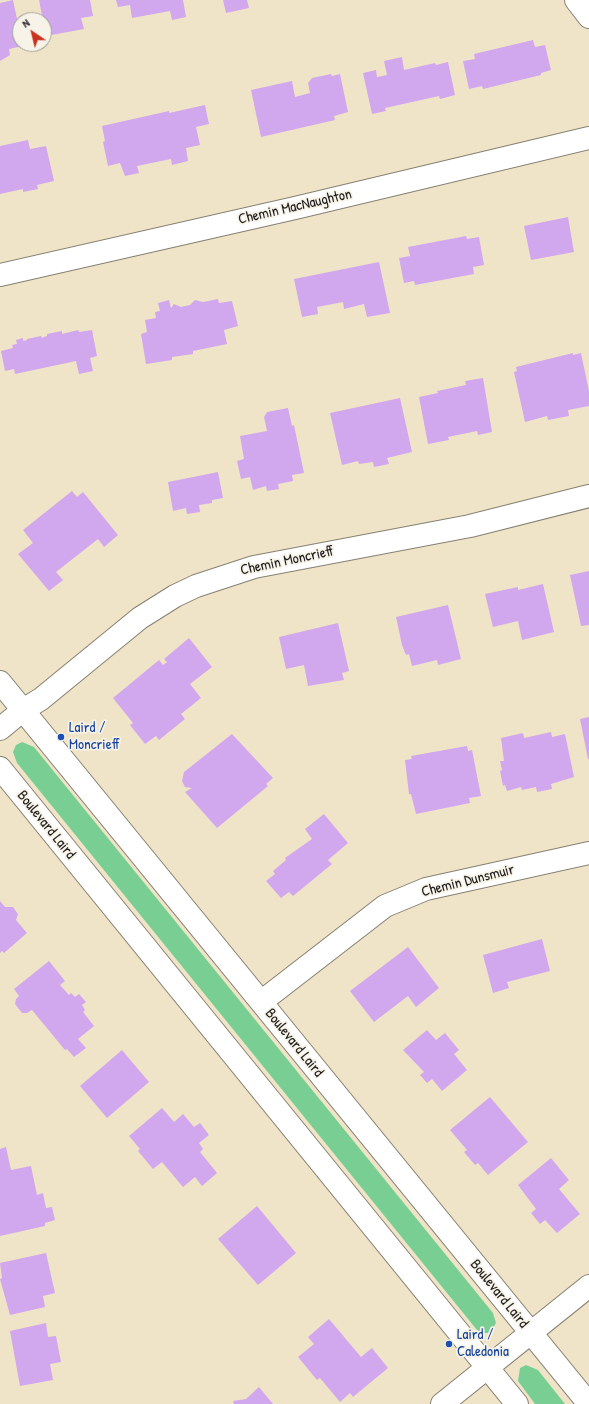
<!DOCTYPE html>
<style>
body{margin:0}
#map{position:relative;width:589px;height:1404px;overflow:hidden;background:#f0e4c8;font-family:"Patrick Hand",sans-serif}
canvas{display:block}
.north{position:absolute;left:12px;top:12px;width:40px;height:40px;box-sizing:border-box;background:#f7f3e8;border:1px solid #9f9d96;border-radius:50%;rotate:325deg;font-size:11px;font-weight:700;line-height:16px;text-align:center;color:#1c1c1c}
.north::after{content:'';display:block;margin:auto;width:14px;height:18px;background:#c8321e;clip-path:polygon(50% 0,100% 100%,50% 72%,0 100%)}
</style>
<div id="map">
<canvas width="589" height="1404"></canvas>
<div class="north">N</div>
</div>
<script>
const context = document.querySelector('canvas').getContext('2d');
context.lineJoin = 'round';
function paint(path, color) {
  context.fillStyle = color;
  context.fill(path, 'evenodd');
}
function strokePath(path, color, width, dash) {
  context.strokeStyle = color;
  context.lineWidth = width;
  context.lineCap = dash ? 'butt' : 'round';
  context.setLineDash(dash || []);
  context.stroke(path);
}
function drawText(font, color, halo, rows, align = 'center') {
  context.font = font + ' "Patrick Hand",sans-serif';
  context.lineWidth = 3.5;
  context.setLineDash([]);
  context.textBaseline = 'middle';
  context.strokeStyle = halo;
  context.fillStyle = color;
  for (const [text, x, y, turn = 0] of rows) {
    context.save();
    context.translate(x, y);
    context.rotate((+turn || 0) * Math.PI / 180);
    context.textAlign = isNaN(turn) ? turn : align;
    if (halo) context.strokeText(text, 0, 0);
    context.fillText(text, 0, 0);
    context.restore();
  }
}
paint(new Path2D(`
 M 22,742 L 34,747 L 493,1313 L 496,1323 L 490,1333 L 481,1333 L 477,1330 L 17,763 L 13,752 L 16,745 Z
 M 526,1365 L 538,1370 L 565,1404 L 535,1404 L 518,1381 L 520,1368 Z`), '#79cf93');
paint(new Path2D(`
 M 13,0 L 20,33 L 20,44 L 23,46 L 9,49 L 10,55 L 0,61 L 0,3 Z
 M 39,0 L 90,0 L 93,16 L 81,18 L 84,29 L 46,36 Z
 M 116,0 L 183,0 L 186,17 L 172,20 L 170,11 L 132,18 L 130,5 L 118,7 Z
 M 223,0 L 247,0 L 249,8 L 226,13 Z
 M 533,40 L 535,47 L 545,45 L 551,70 L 541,73 L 541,75 L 483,89 L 482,86 L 469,89 L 463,61 L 475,59 L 474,54 Z
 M 402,57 L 404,70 L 435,63 L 436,65 L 448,62 L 455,95 L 440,99 L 439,96 L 385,108 L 386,111 L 372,114 L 363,73 L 376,70 L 377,77 L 387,75 L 384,61 Z
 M 331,74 L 332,76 L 340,74 L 348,112 L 334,116 L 335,120 L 261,137 L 251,90 L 292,81 L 295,97 L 310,93 L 308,83 L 312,78 Z
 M 205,105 L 209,124 L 196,127 L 200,145 L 186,148 L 188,161 L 172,165 L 171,159 L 137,166 L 139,173 L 125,176 L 120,163 L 108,166 L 103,142 L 105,141 L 102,126 L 169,111 L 169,113 Z
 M 28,140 L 30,149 L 46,146 L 54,181 L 37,185 L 38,189 L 23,192 L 23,189 L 0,194 L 0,146 Z
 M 568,217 L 574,252 L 531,260 L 524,226 Z
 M 466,236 L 467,239 L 479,237 L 484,265 L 473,267 L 474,274 L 415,285 L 414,281 L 404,283 L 399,258 L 410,256 L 408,247 Z
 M 379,262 L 390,313 L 367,317 L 364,304 L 344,309 L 343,302 L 317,307 L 318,314 L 302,317 L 294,279 Z
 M 218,299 L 219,303 L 232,301 L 238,326 L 224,330 L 227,344 L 193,351 L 193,354 L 172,357 L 172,360 L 146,364 L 141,334 L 147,332 L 145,320 L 156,318 L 155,312 L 160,311 L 158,303 L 169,300 L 171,308 L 174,304 L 181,307 L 190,305 L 195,300 L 203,302 Z
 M 78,330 L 79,332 L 92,330 L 97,356 L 90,358 L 93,371 L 79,374 L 76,361 L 15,374 L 14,369 L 5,371 L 1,351 L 13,348 L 12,345 L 17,344 L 16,340 L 23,338 L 23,341 L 27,340 L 27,339 L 41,336 L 42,338 L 44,337 L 47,336 L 47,334 L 62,331 L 62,334 Z
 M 573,353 L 573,355 L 581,353 L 589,391 L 589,406 L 568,410 L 569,416 L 548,420 L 547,416 L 525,422 L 514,372 L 517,371 L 516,367 Z
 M 483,378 L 492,432 L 478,435 L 477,431 L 448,437 L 449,440 L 428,444 L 419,397 L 438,393 L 437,391 L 466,385 L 465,381 Z
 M 400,398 L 412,452 L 387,458 L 389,464 L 374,467 L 373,462 L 359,464 L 358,461 L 342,465 L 330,413 Z
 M 288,408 L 292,426 L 294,425 L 304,473 L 292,475 L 293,481 L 278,484 L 279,489 L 267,491 L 266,486 L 253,490 L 250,477 L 241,479 L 237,461 L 244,459 L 240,436 L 267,431 L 264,417 L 267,412 Z
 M 218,472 L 223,498 L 212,500 L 212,503 L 199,505 L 200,512 L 187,514 L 186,508 L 173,511 L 168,482 Z
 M 72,491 L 77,497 L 83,492 L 118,535 L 104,547 L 98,539 L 56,572 L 63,580 L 49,591 L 18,554 L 33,543 L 23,530 Z
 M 589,571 L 589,625 L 581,626 L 570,575 Z
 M 543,584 L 554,632 L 522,640 L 518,621 L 493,627 L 485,594 L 518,587 L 518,590 Z
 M 448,605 L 461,659 L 438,665 L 437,660 L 412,666 L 409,654 L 406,655 L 402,645 L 396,617 Z
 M 338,623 L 349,671 L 342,673 L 344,680 L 308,686 L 304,665 L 286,669 L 279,637 Z
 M 189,638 L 212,667 L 190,684 L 201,698 L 181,714 L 185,719 L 159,740 L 156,736 L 145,744 L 130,725 L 133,723 L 113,698 L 159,660 L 163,665 L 167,662 L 164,659 Z
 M 589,717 L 589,759 L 588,759 L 580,719 Z
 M 551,732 L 552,737 L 565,734 L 574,777 L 551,784 L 552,789 L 537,792 L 536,787 L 522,790 L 521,787 L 507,791 L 505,785 L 503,786 L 500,771 L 502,770 L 500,761 L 504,761 L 501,738 L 523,733 L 524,738 Z
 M 232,734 L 273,778 L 266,784 L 268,786 L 217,828 L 185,792 L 192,788 L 185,787 L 182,781 L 184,772 Z
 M 467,746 L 468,751 L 472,750 L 481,796 L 469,798 L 470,803 L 416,814 L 411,794 L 409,794 L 405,760 L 412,759 L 411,756 Z
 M 324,814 L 348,843 L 328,860 L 332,864 L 293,896 L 289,892 L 281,898 L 266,881 L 275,874 L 273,871 L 286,860 L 285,858 L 312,839 L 305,829 Z
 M 0,901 L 5,907 L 13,907 L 15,910 L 18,914 L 16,920 L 27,933 L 4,953 L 2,951 L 0,953 Z
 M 542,939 L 550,971 L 507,982 L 509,988 L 493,993 L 483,955 Z
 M 408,947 L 439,988 L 416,1007 L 408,996 L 374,1022 L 350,991 Z
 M 49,961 L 65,981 L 60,985 L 69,995 L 71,993 L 75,997 L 79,994 L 86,1002 L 82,1005 L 85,1010 L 83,1012 L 94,1026 L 78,1039 L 86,1048 L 74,1057 L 67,1049 L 65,1050 L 32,1010 L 27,1013 L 22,1013 L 15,1004 L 16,999 L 19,996 L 14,989 Z
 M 427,1030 L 436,1040 L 445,1033 L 459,1050 L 454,1054 L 467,1070 L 442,1091 L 432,1079 L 427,1083 L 420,1075 L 424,1072 L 403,1050 Z
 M 122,1050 L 149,1082 L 107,1118 L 80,1086 Z
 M 490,1097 L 528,1142 L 488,1175 L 478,1163 L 475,1165 L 464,1152 L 467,1150 L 450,1130 Z
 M 162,1108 L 174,1122 L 183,1114 L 194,1127 L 200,1123 L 209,1135 L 199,1143 L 203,1149 L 200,1152 L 217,1173 L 202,1186 L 195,1177 L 183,1187 L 162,1162 L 153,1169 L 138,1151 L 140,1149 L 129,1136 Z
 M 6,1147 L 11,1170 L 31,1166 L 37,1195 L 43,1193 L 46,1208 L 52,1207 L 55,1220 L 45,1223 L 45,1226 L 0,1236 L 0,1149 Z
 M 551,1158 L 569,1180 L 559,1189 L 580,1214 L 557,1233 L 545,1220 L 540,1224 L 531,1213 L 536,1209 L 518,1185 Z
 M 257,1206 L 296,1253 L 258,1285 L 218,1239 Z
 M 46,1253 L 55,1293 L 43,1296 L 45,1307 L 10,1315 L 0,1279 L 2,1278 L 0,1263 Z
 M 329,1319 L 361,1357 L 372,1348 L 388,1368 L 353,1397 L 350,1393 L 340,1402 L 320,1378 L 317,1380 L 298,1357 L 314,1344 L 308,1337 Z
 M 46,1323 L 48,1337 L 56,1336 L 61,1362 L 50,1364 L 53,1380 L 20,1386 L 10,1331 Z
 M 259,1387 L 273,1404 L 234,1404 L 233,1401 L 246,1399 Z`), '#d1a7ee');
const minor = new Path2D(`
 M 576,0 L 589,17
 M 0,275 L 295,208 L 589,138
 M 0,682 L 589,1404
 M 0,729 L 23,710 L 41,699 L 140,618 L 175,596 L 196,586 L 254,567 L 470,526 L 589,496
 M 0,768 L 517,1404
 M 261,1002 L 385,906 L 426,889 L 589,853
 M 442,1404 L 589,1286`);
strokePath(minor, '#868072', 24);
strokePath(minor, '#fff', 22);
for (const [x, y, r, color] of [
 [61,737,4,"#1a4fb4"],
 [449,1344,4,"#1a4fb4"]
]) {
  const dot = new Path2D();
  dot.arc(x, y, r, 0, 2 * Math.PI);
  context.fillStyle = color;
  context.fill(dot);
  strokePath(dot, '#f7f3e8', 1.5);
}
drawText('15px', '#1c1c1c', '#f7f3e8', [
 ["Chemin MacNaughton",295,207,-13],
 ["Chemin Moncrieff",287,561,-12],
 ["Boulevard Laird",46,825,51],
 ["Chemin Dunsmuir",468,881,-14],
 ["Boulevard Laird",294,1043,51],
 ["Boulevard Laird",499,1294,51]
]);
drawText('15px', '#164399', '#f7f3e8', [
 ["Laird /",69,728],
 ["Moncrieff",69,745],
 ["Laird /",457,1335],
 ["Caledonia",457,1352]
], 'left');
</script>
